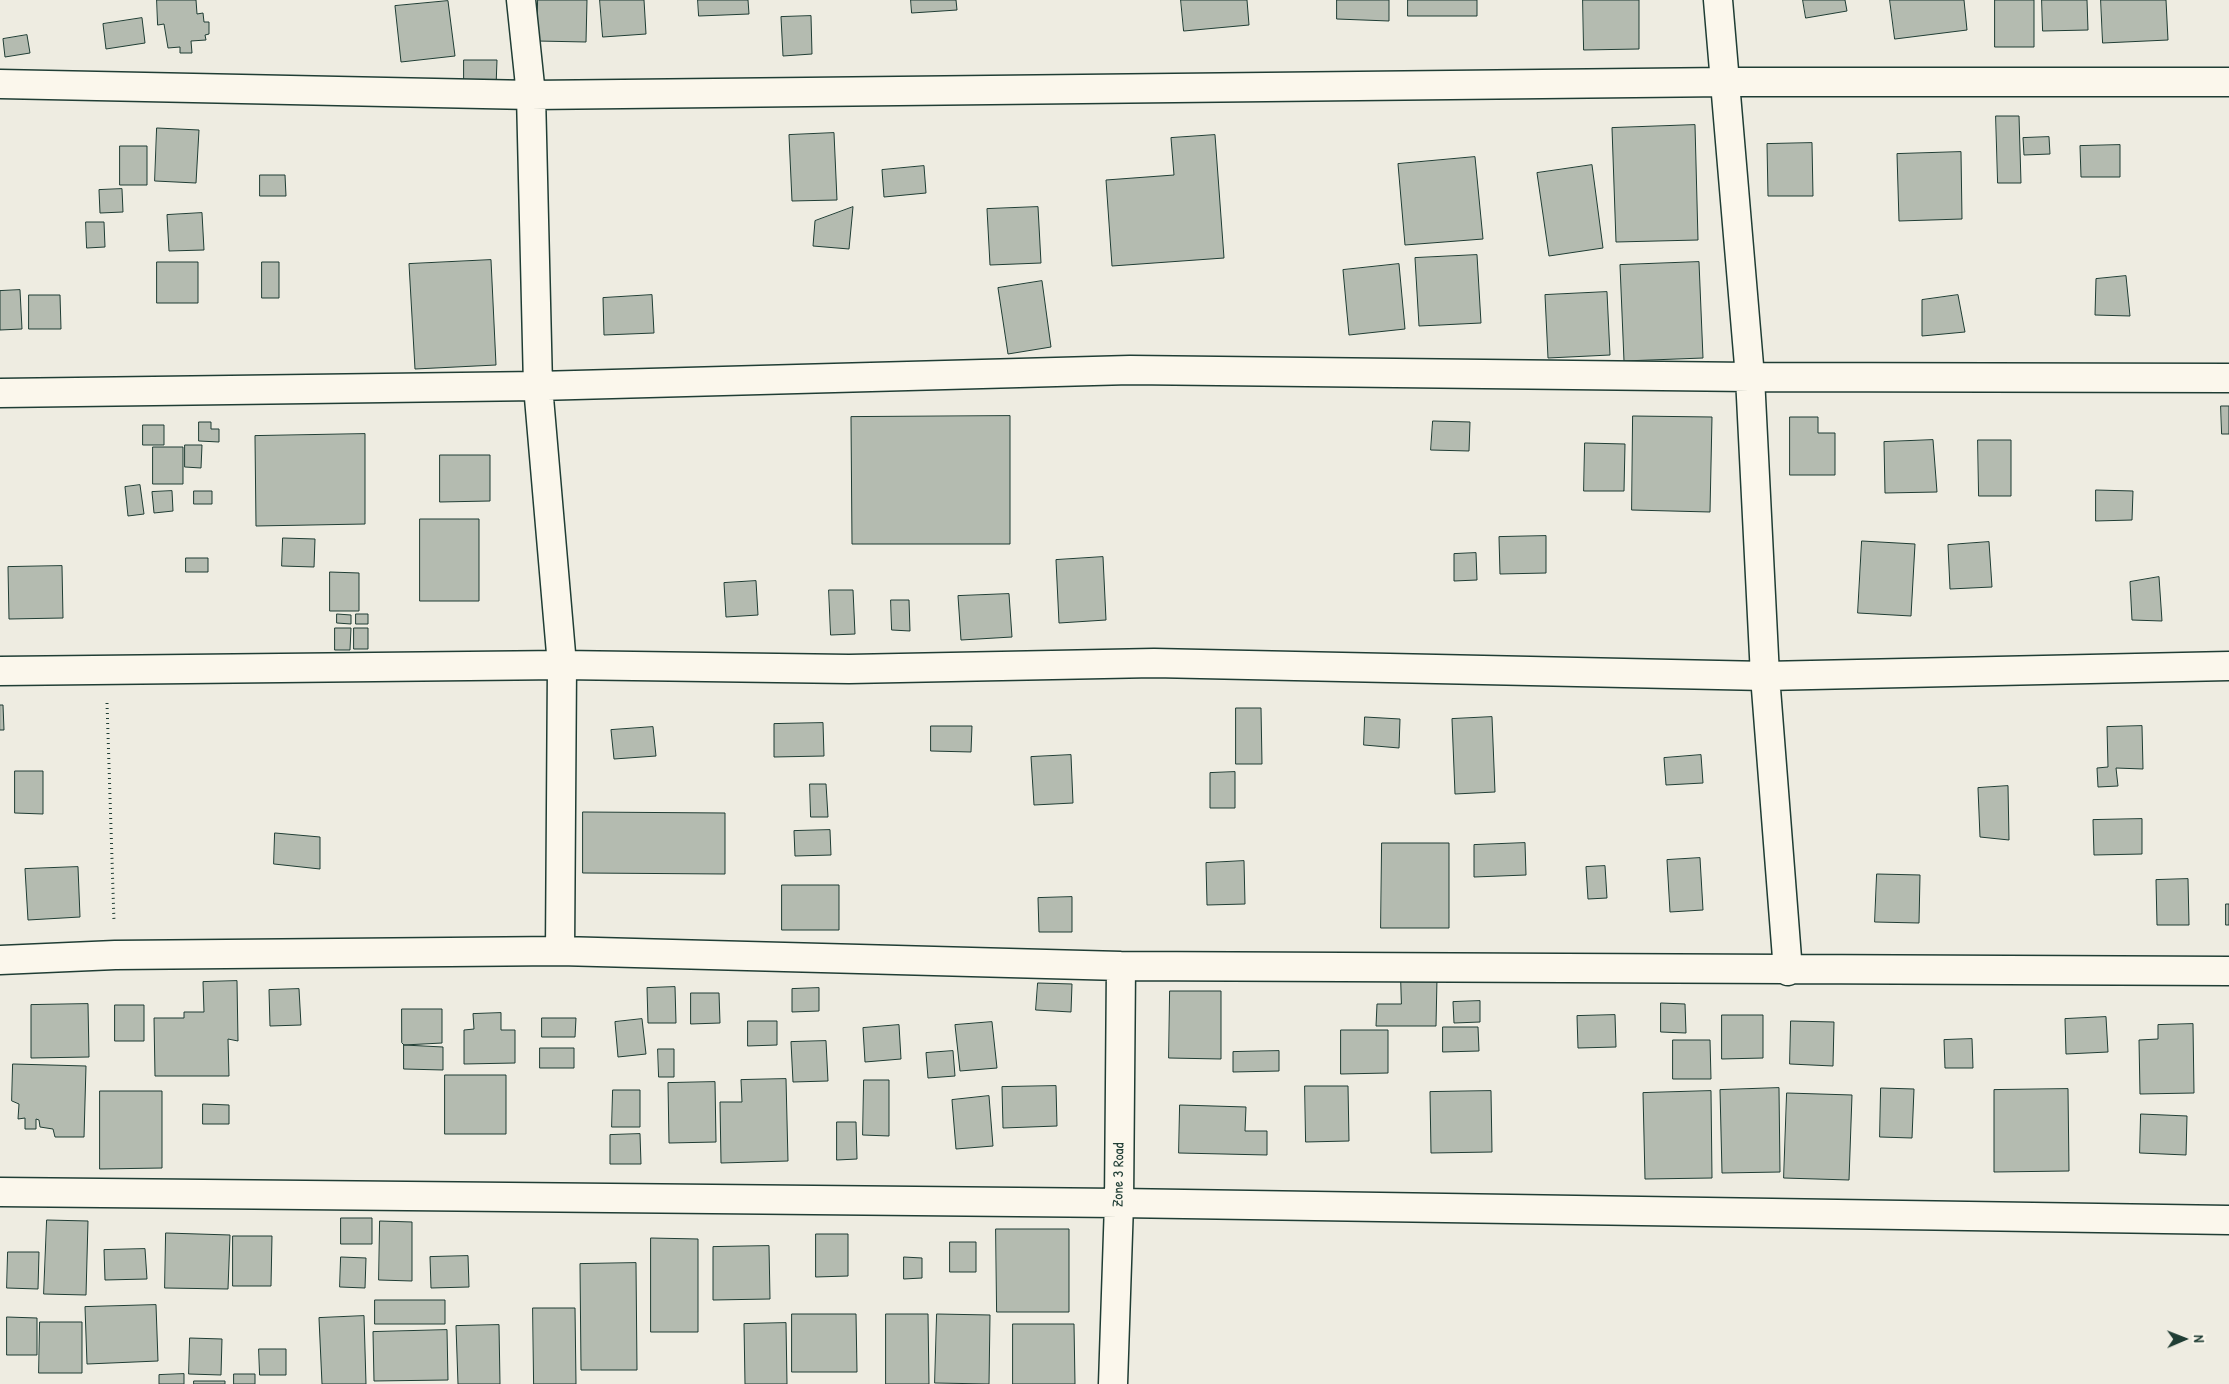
<!DOCTYPE html>
<style>
body{margin:0}
#map{position:relative;width:2229px;height:1384px;overflow:hidden;background:#eeece1;font-family:"Patrick Hand",sans-serif}
canvas{display:block}
.north{position:absolute;left:2159px;top:1314px;width:50px;height:50px;-webkit-text-stroke:4px #fbf7ec;paint-order:stroke;rotate:89deg;font-size:14px;font-weight:700;line-height:20px;text-align:center;color:#1f3d34}
.north::after{content:'';display:block;margin:auto;width:18px;height:22px;background:#1f3d34;clip-path:polygon(50% 0,100% 100%,50% 72%,0 100%)}
</style>
<div id="map">
<canvas width="2229" height="1384"></canvas>
<div class="north">N</div>
</div>
<script>
const context = document.querySelector('canvas').getContext('2d');
context.lineJoin = 'round';
function paint(path, color) {
  context.fillStyle = color;
  context.fill(path, 'evenodd');
}
function strokePath(path, color, width, dash) {
  context.strokeStyle = color;
  context.lineWidth = width;
  context.lineCap = dash ? 'butt' : 'round';
  context.setLineDash(dash || []);
  context.stroke(path);
}
function drawText(font, color, halo, rows, align = 'center') {
  context.font = font + ' "Patrick Hand",sans-serif';
  context.lineWidth = 4;
  context.setLineDash([]);
  context.textBaseline = 'middle';
  context.strokeStyle = halo;
  context.fillStyle = color;
  for (const [text, x, y, turn = 0] of rows) {
    context.save();
    context.translate(x, y);
    context.rotate((+turn || 0) * Math.PI / 180);
    context.textAlign = isNaN(turn) ? turn : align;
    if (halo) context.strokeText(text, 0, 0);
    context.fillText(text, 0, 0);
    context.restore();
  }
}
const building = new Path2D(`
 M 157,0 L 196,0 L 197,14 L 203,13 L 204,22 L 209,22 L 209,34 L 205,35 L 206,40 L 191,41 L 192,53 L 180,53 L 180,47 L 168,48 L 164,24 L 158,25 Z
 M 538,0 L 587,0 L 586,42 L 537,41 Z
 M 600,0 L 644,0 L 646,34 L 603,37 Z
 M 698,0 L 748,0 L 749,14 L 699,16 Z
 M 911,0 L 956,0 L 957,10 L 912,13 Z
 M 1181,0 L 1247,0 L 1249,25 L 1184,31 Z
 M 1337,0 L 1389,0 L 1389,21 L 1337,19 Z
 M 1408,0 L 1477,0 L 1477,16 L 1408,16 Z
 M 1583,0 L 1639,0 L 1639,49 L 1584,50 Z
 M 1803,0 L 1845,0 L 1847,11 L 1806,18 Z
 M 1890,0 L 1964,0 L 1967,30 L 1895,39 Z
 M 1995,0 L 2034,0 L 2034,47 L 1995,47 Z
 M 2042,0 L 2087,0 L 2088,30 L 2043,31 Z
 M 2101,0 L 2166,0 L 2168,40 L 2103,43 Z
 M 448,1 L 455,56 L 401,62 L 395,6 Z
 M 811,16 L 812,54 L 783,56 L 781,17 Z
 M 142,18 L 145,43 L 106,49 L 103,24 Z
 M 27,35 L 30,53 L 5,57 L 3,39 Z
 M 464,60 L 497,60 L 496,87 L 464,88 Z
 M 1996,116 L 2019,116 L 2021,183 L 1998,183 Z
 M 1695,125 L 1698,240 L 1616,242 L 1612,128 Z
 M 157,128 L 199,130 L 196,183 L 155,181 Z
 M 834,133 L 837,200 L 792,201 L 789,135 Z
 M 1215,135 L 1224,258 L 1112,266 L 1106,180 L 1174,175 L 1171,138 Z
 M 2049,137 L 2050,154 L 2024,155 L 2023,138 Z
 M 1812,143 L 1813,196 L 1768,196 L 1767,144 Z
 M 2120,145 L 2120,177 L 2081,177 L 2080,146 Z
 M 120,146 L 147,146 L 147,185 L 120,185 Z
 M 1961,152 L 1962,219 L 1899,221 L 1897,154 Z
 M 1475,157 L 1483,239 L 1405,245 L 1398,164 Z
 M 1592,165 L 1603,248 L 1549,256 L 1537,173 Z
 M 924,166 L 926,193 L 884,197 L 882,170 Z
 M 260,175 L 285,175 L 286,196 L 260,196 Z
 M 122,189 L 123,212 L 100,213 L 99,190 Z
 M 853,207 L 849,249 L 813,246 L 815,221 Z
 M 1038,207 L 1041,263 L 990,265 L 987,209 Z
 M 202,213 L 204,250 L 169,251 L 167,215 Z
 M 86,222 L 104,222 L 105,247 L 87,248 Z
 M 1477,255 L 1481,323 L 1419,326 L 1415,258 Z
 M 491,260 L 496,365 L 415,369 L 409,264 Z
 M 157,262 L 198,262 L 198,303 L 157,303 Z
 M 262,262 L 279,262 L 279,298 L 262,298 Z
 M 1699,262 L 1703,358 L 1624,361 L 1620,265 Z
 M 1399,264 L 1405,329 L 1349,335 L 1343,270 Z
 M 2126,276 L 2130,316 L 2095,315 L 2096,279 Z
 M 1042,281 L 1051,347 L 1008,354 L 998,288 Z
 M 20,290 L 22,329 L 0,330 L 0,291 Z
 M 1607,292 L 1610,355 L 1548,358 L 1545,295 Z
 M 29,295 L 60,295 L 61,329 L 29,329 Z
 M 652,295 L 654,333 L 604,335 L 603,298 Z
 M 1958,295 L 1965,332 L 1922,336 L 1922,300 Z
 M 2221,406 L 2229,406 L 2229,434 L 2222,434 Z
 M 1010,416 L 1010,544 L 852,544 L 851,417 Z
 M 1633,416 L 1712,417 L 1710,512 L 1632,510 Z
 M 1790,417 L 1818,417 L 1818,433 L 1835,433 L 1835,475 L 1790,475 Z
 M 1433,421 L 1470,422 L 1469,451 L 1431,450 Z
 M 199,422 L 211,422 L 211,429 L 219,429 L 219,442 L 199,441 Z
 M 143,425 L 164,425 L 164,445 L 143,445 Z
 M 365,434 L 365,524 L 256,526 L 255,436 Z
 M 1933,440 L 1937,492 L 1885,493 L 1884,442 Z
 M 1978,440 L 2011,440 L 2011,496 L 1979,496 Z
 M 1585,443 L 1625,444 L 1624,491 L 1584,491 Z
 M 185,445 L 202,445 L 201,468 L 185,467 Z
 M 153,447 L 183,447 L 183,484 L 153,484 Z
 M 440,455 L 490,455 L 490,501 L 440,502 Z
 M 140,485 L 144,514 L 128,516 L 125,487 Z
 M 2096,490 L 2133,491 L 2132,520 L 2096,521 Z
 M 172,491 L 173,511 L 154,513 L 152,492 Z
 M 194,491 L 212,491 L 212,504 L 194,504 Z
 M 420,519 L 479,519 L 479,601 L 420,601 Z
 M 1546,536 L 1546,573 L 1500,574 L 1499,537 Z
 M 283,538 L 315,539 L 314,567 L 282,566 Z
 M 1862,541 L 1915,544 L 1911,616 L 1858,613 Z
 M 1989,542 L 1992,587 L 1950,589 L 1948,545 Z
 M 1476,553 L 1477,580 L 1454,581 L 1454,554 Z
 M 1103,557 L 1106,620 L 1059,623 L 1056,560 Z
 M 186,558 L 208,558 L 208,572 L 186,572 Z
 M 62,566 L 63,618 L 9,619 L 8,567 Z
 M 330,572 L 359,573 L 359,611 L 330,611 Z
 M 2159,577 L 2162,621 L 2132,620 L 2130,582 Z
 M 756,581 L 758,615 L 726,617 L 724,583 Z
 M 829,590 L 853,590 L 855,634 L 831,635 Z
 M 1009,594 L 1012,637 L 961,640 L 958,596 Z
 M 891,600 L 909,600 L 910,631 L 892,630 Z
 M 337,614 L 351,615 L 351,624 L 337,623 Z
 M 356,614 L 368,614 L 368,624 L 356,624 Z
 M 335,628 L 351,628 L 350,650 L 335,650 Z
 M 354,628 L 368,628 L 368,649 L 354,649 Z
 M 0,705 L 3,705 L 4,730 L 0,730 Z
 M 1236,708 L 1261,708 L 1262,764 L 1236,764 Z
 M 1365,717 L 1400,719 L 1399,748 L 1364,745 Z
 M 1492,717 L 1495,792 L 1455,794 L 1452,719 Z
 M 823,723 L 824,756 L 774,757 L 774,724 Z
 M 931,726 L 972,726 L 971,752 L 931,751 Z
 M 2142,726 L 2143,769 L 2116,768 L 2118,786 L 2098,787 L 2097,768 L 2108,767 L 2107,727 Z
 M 653,727 L 656,756 L 614,759 L 611,730 Z
 M 1071,755 L 1073,803 L 1034,805 L 1031,757 Z
 M 1701,755 L 1703,783 L 1666,785 L 1664,758 Z
 M 15,771 L 43,771 L 43,814 L 15,813 Z
 M 1235,772 L 1235,808 L 1210,808 L 1210,773 Z
 M 810,784 L 826,784 L 828,817 L 811,817 Z
 M 2008,786 L 2009,840 L 1980,837 L 1978,788 Z
 M 583,812 L 725,813 L 725,874 L 583,873 Z
 M 2142,819 L 2142,854 L 2094,855 L 2093,820 Z
 M 830,830 L 831,855 L 795,856 L 794,831 Z
 M 275,833 L 320,837 L 320,869 L 274,864 Z
 M 1382,843 L 1449,843 L 1449,928 L 1381,928 Z
 M 1525,843 L 1526,875 L 1474,877 L 1474,845 Z
 M 1700,858 L 1703,910 L 1670,912 L 1667,860 Z
 M 1244,861 L 1245,904 L 1207,905 L 1206,863 Z
 M 1605,866 L 1607,898 L 1588,899 L 1586,867 Z
 M 78,867 L 80,917 L 28,920 L 25,869 Z
 M 1877,874 L 1920,875 L 1919,923 L 1875,922 Z
 M 2188,879 L 2189,925 L 2157,925 L 2156,880 Z
 M 782,885 L 839,885 L 839,930 L 782,930 Z
 M 1072,897 L 1072,932 L 1039,932 L 1038,898 Z
 M 2226,904 L 2229,904 L 2229,925 L 2226,925 Z
 M 1401,978 L 1437,978 L 1436,1026 L 1376,1026 L 1377,1004 L 1401,1004 Z
 M 237,981 L 238,1041 L 228,1039 L 229,1076 L 155,1076 L 154,1018 L 184,1018 L 184,1012 L 204,1012 L 203,982 Z
 M 1038,983 L 1072,984 L 1071,1012 L 1036,1010 Z
 M 675,987 L 676,1023 L 648,1023 L 647,988 Z
 M 819,988 L 819,1011 L 792,1012 L 792,989 Z
 M 299,989 L 301,1025 L 270,1026 L 269,990 Z
 M 1170,991 L 1221,991 L 1221,1059 L 1169,1058 Z
 M 691,993 L 719,993 L 720,1023 L 691,1024 Z
 M 1480,1001 L 1480,1022 L 1454,1023 L 1453,1002 Z
 M 1661,1003 L 1685,1004 L 1686,1033 L 1661,1032 Z
 M 88,1004 L 89,1057 L 31,1058 L 31,1005 Z
 M 115,1005 L 144,1005 L 144,1041 L 115,1041 Z
 M 402,1009 L 442,1009 L 442,1043 L 404,1045 L 402,1043 Z
 M 501,1013 L 501,1030 L 515,1030 L 515,1063 L 464,1064 L 464,1030 L 474,1029 L 473,1014 Z
 M 1615,1015 L 1616,1047 L 1578,1048 L 1577,1016 Z
 M 1722,1015 L 1763,1015 L 1763,1058 L 1722,1059 Z
 M 2106,1017 L 2108,1052 L 2066,1054 L 2065,1019 Z
 M 542,1018 L 576,1018 L 575,1037 L 542,1037 Z
 M 642,1019 L 646,1054 L 618,1057 L 615,1022 Z
 M 748,1021 L 777,1021 L 777,1045 L 748,1046 Z
 M 1791,1021 L 1834,1022 L 1833,1066 L 1790,1064 Z
 M 992,1022 L 997,1068 L 960,1071 L 955,1025 Z
 M 2193,1024 L 2194,1093 L 2140,1094 L 2139,1040 L 2158,1039 L 2158,1025 Z
 M 899,1025 L 901,1059 L 865,1062 L 863,1028 Z
 M 1443,1027 L 1478,1027 L 1479,1051 L 1443,1052 Z
 M 1341,1030 L 1388,1030 L 1388,1073 L 1341,1074 Z
 M 1972,1039 L 1973,1068 L 1945,1068 L 1944,1040 Z
 M 1673,1040 L 1710,1040 L 1711,1079 L 1673,1079 Z
 M 826,1041 L 828,1081 L 793,1082 L 791,1042 Z
 M 404,1045 L 443,1047 L 443,1070 L 404,1069 Z
 M 540,1048 L 574,1048 L 574,1068 L 540,1068 Z
 M 658,1049 L 674,1049 L 674,1077 L 659,1077 Z
 M 953,1051 L 955,1076 L 928,1078 L 926,1053 Z
 M 1279,1051 L 1279,1071 L 1233,1072 L 1233,1052 Z
 M 13,1064 L 86,1066 L 84,1137 L 55,1137 L 53,1129 L 40,1127 L 39,1120 L 36,1119 L 36,1129 L 25,1129 L 25,1118 L 18,1119 L 19,1104 L 12,1101 Z
 M 445,1075 L 506,1075 L 506,1134 L 445,1134 Z
 M 786,1079 L 788,1161 L 721,1163 L 720,1102 L 742,1102 L 741,1080 Z
 M 864,1080 L 889,1080 L 889,1136 L 863,1135 Z
 M 715,1082 L 716,1142 L 669,1143 L 668,1083 Z
 M 1056,1086 L 1057,1126 L 1003,1128 L 1002,1087 Z
 M 1305,1086 L 1348,1086 L 1349,1141 L 1306,1142 Z
 M 1779,1088 L 1780,1172 L 1722,1173 L 1720,1090 Z
 M 1881,1088 L 1914,1089 L 1912,1138 L 1880,1137 Z
 M 2068,1089 L 2069,1171 L 1994,1172 L 1994,1090 Z
 M 613,1090 L 640,1090 L 640,1127 L 612,1127 Z
 M 100,1091 L 162,1091 L 162,1168 L 100,1169 Z
 M 1491,1091 L 1492,1152 L 1431,1153 L 1430,1092 Z
 M 1711,1091 L 1712,1178 L 1645,1179 L 1643,1093 Z
 M 1787,1093 L 1852,1095 L 1849,1180 L 1784,1178 Z
 M 989,1096 L 993,1146 L 956,1149 L 952,1100 Z
 M 203,1104 L 229,1105 L 229,1124 L 203,1124 Z
 M 1180,1105 L 1246,1107 L 1245,1131 L 1267,1131 L 1267,1155 L 1179,1153 Z
 M 2141,1114 L 2187,1116 L 2186,1155 L 2140,1153 Z
 M 837,1122 L 856,1122 L 857,1159 L 837,1160 Z
 M 640,1134 L 641,1164 L 610,1164 L 610,1135 Z
 M 341,1218 L 372,1218 L 372,1244 L 341,1244 Z
 M 47,1220 L 88,1221 L 86,1295 L 44,1294 Z
 M 380,1221 L 412,1222 L 412,1281 L 379,1280 Z
 M 996,1229 L 1069,1229 L 1069,1312 L 997,1312 Z
 M 166,1233 L 230,1235 L 228,1289 L 165,1288 Z
 M 816,1234 L 848,1234 L 848,1276 L 816,1277 Z
 M 233,1236 L 272,1236 L 271,1286 L 233,1286 Z
 M 651,1238 L 698,1239 L 698,1332 L 651,1332 Z
 M 950,1242 L 976,1242 L 976,1272 L 950,1272 Z
 M 769,1246 L 770,1299 L 713,1300 L 713,1247 Z
 M 145,1249 L 147,1279 L 105,1280 L 104,1250 Z
 M 8,1252 L 39,1252 L 38,1289 L 7,1288 Z
 M 468,1256 L 469,1287 L 431,1288 L 430,1257 Z
 M 341,1257 L 366,1258 L 365,1288 L 340,1287 Z
 M 904,1257 L 922,1258 L 922,1278 L 904,1279 Z
 M 636,1263 L 637,1370 L 581,1370 L 580,1264 Z
 M 375,1300 L 445,1300 L 445,1324 L 375,1324 Z
 M 156,1305 L 158,1361 L 87,1364 L 85,1307 Z
 M 533,1308 L 575,1308 L 576,1384 L 534,1384 Z
 M 792,1314 L 856,1314 L 857,1372 L 792,1372 Z
 M 886,1314 L 928,1314 L 929,1384 L 886,1384 Z
 M 937,1314 L 990,1315 L 989,1384 L 935,1383 Z
 M 364,1316 L 366,1384 L 322,1384 L 319,1318 Z
 M 7,1317 L 37,1318 L 37,1355 L 7,1355 Z
 M 40,1322 L 82,1322 L 82,1373 L 39,1373 Z
 M 786,1323 L 787,1384 L 745,1384 L 744,1324 Z
 M 1013,1324 L 1074,1324 L 1075,1384 L 1013,1384 Z
 M 499,1325 L 500,1384 L 458,1384 L 456,1326 Z
 M 447,1330 L 448,1380 L 374,1381 L 373,1332 Z
 M 190,1338 L 222,1339 L 221,1375 L 189,1374 Z
 M 259,1349 L 286,1349 L 286,1375 L 260,1375 Z
 M 184,1374 L 184,1384 L 159,1384 L 159,1375 Z
 M 234,1374 L 255,1374 L 255,1384 L 234,1384 Z
 M 194,1381 L 225,1381 L 225,1384 L 194,1384 Z`);
paint(building, '#b4bbb0');
strokePath(building, '#1f3d34', 1);
const minor = new Path2D(`
 M 521,0 L 531,95 L 538,386 L 562,665 L 560,951
 M 1718,0 L 1750,377 L 1765,676 L 1788,971
 M 0,84 L 531,95 L 1726,82 L 2229,82
 M 0,393 L 538,386 L 1130,370 L 1750,377 L 2229,378
 M 0,671 L 562,665 L 849,669 L 1154,663 L 1765,676 L 2229,666
 M 0,960 L 115,955 L 560,951 L 1121,966 L 2229,971
 M 0,1192 L 1119,1203 L 2229,1220
 M 1113,1384 L 1119,1203 L 1121,966`);
strokePath(minor, '#1f3d34', 31);
strokePath(new Path2D(`
 M 107,703 L 114,922`), '#1f3d34', 3, [1, 4]);
strokePath(minor, '#fbf7ec', 28);
drawText('15px', '#1f3d34', '#fbf7ec', [
 ["Zone 3 Road",1119,1175,-89]
]);
</script>
